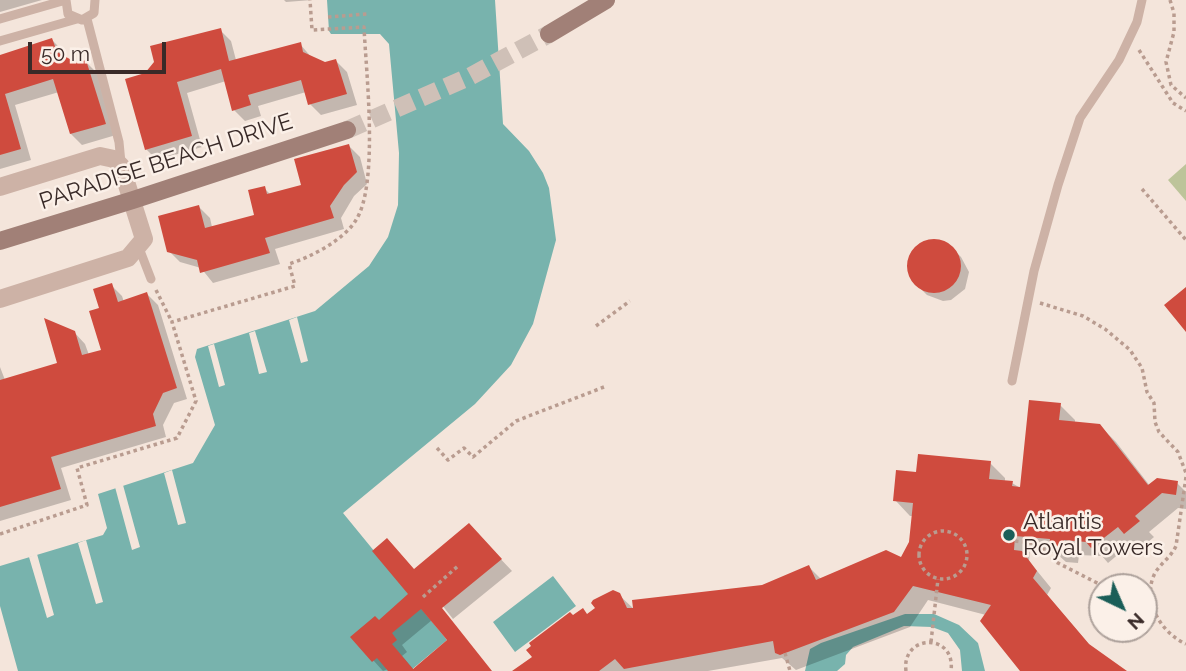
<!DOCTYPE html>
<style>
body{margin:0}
#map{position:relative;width:1186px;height:671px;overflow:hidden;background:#f4e5db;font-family:Raleway,sans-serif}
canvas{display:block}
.north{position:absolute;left:1088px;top:573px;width:70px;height:70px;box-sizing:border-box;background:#fbf0e8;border:2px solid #ada19b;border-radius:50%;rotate:136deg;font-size:19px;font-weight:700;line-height:28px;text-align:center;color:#392a28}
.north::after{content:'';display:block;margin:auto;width:24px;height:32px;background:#1a5e58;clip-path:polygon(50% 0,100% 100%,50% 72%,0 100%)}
.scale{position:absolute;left:28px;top:42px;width:138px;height:32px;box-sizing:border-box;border:4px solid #392a28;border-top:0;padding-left:9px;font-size:21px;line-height:24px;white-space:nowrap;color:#392a28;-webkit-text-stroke:5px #fbf0e8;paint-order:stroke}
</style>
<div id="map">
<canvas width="1186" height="671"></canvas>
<div class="north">N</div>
<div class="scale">50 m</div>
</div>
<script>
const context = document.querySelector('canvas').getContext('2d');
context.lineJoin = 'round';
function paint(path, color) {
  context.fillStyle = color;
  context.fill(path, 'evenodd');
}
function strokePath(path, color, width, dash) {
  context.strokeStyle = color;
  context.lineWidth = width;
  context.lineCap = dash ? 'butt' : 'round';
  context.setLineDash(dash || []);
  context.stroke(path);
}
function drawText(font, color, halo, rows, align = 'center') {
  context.font = font + ' Raleway,sans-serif';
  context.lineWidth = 5;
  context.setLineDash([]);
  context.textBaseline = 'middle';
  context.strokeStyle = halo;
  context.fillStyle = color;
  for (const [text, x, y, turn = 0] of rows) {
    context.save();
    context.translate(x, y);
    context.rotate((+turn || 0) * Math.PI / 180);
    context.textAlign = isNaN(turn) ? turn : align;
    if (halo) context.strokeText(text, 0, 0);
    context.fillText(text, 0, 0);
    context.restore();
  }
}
paint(new Path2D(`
 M 1186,164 L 1186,201 L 1168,180 Z`), '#bdc49a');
paint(new Path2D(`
 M 327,0 L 495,0 L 503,124 L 529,151 L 543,173 L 549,188 L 556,240 L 533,324 L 511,365 L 475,404 L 343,513 L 447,640 L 410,671 L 18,671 L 0,606 L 0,566 L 103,535 L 107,528 L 98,494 L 193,463 L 215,425 L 195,357 L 197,349 L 315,311 L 369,266 L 388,237 L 398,205 L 399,153 L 389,44 L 380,34 L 331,34 L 329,31 Z
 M 553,576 L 576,606 L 515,652 L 493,622 Z
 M 905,614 L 934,614 L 959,625 L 978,643 L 985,671 L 962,671 L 960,650 L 948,633 L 932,627 L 904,626 L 853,647 L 846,655 L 845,664 L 837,671 L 805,671 L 810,649 L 821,643 Z`), '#78b3ad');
paint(new Path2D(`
 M 297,317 L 308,361 L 301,363 L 289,320 Z
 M 255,331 L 267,372 L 259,374 L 249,333 Z
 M 214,344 L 225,385 L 219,387 L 208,346 Z
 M 172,470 L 186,523 L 178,525 L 164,473 Z
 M 123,485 L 140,547 L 132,550 L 115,487 Z
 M 86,540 L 103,602 L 96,604 L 78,543 Z
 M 37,554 L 54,615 L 47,618 L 29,557 Z`), '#f4e5db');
paint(new Path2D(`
 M 0,0 L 42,0 L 0,12 Z
 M 284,0 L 312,0 L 286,2 Z
 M 220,30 L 231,41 L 236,60 L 300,44 L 312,58 L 324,64 L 336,61 L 347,72 L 357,105 L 321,115 L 310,104 L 306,92 L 258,106 L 261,116 L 245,121 L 234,110 L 226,81 L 187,93 L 202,147 L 157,160 L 146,149 L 146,75 Z
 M 52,40 L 63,51 L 65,59 L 77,65 L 86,62 L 97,73 L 116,135 L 82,145 L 71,134 L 59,92 L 15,105 L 31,160 L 0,169 L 0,57 Z
 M 349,146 L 360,157 L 367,184 L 354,196 L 341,218 L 344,229 L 275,249 L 280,264 L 213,283 L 201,268 L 180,262 L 169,251 L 199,207 L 210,218 L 212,227 L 256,216 L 264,188 L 271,195 L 303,186 Z
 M 929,241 L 937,241 L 952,248 L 961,257 L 969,272 L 965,289 L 951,300 L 943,301 L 927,295 L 918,286 L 909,272 L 911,256 L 915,249 Z
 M 111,285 L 122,296 L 124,302 L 147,294 L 158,305 L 187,399 L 174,403 L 163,425 L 166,437 L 61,468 L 71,500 L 0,521 L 0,367 L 5,380 L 59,364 L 74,332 L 85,344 L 89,355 L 104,351 L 101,309 Z
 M 1060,405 L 1075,420 L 1075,423 L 1100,426 L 1116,442 L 1150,486 L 1177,483 L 1186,492 L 1186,509 L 1178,508 L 1149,532 L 1154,537 L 1141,548 L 1134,541 L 1108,563 L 1102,556 L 1079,555 L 1078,563 L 1066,562 L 1056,553 L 1030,551 L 1029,561 L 1051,588 L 1047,595 L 1094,650 L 1124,671 L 1022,671 L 986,615 L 928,600 L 910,627 L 796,670 L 782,658 L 708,671 L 515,671 L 534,657 L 573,617 L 588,615 L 619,595 L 635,610 L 763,587 L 809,567 L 822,580 L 902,560 L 911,542 L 914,516 L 910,516 L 895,500 L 918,474 L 990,463 L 1005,478 L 1005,482 L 1012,483 L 1022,489 Z
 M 479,536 L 512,571 L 453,619 L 438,600 L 435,602 L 490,671 L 390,671 L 388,669 L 383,671 L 353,638 L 380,623 L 411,595 L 415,571 ZM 432,620 L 449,640 L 414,670 L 402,656 L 407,652 L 402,645 Z`), '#0003');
paint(new Path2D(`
 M 221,28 L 229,61 L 301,42 L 303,52 L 325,62 L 336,59 L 347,94 L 308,105 L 301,80 L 248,95 L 251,105 L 232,111 L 221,69 L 177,82 L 192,136 L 145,150 L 125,79 L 145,73 L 154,62 L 150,46 Z
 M 52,38 L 57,52 L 77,63 L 86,60 L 106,124 L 70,134 L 53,79 L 5,94 L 21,149 L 0,155 L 0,55 Z
 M 349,144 L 357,172 L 344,185 L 330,206 L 334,218 L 265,238 L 270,253 L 200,273 L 197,260 L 167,252 L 158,216 L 199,205 L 205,228 L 254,215 L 248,190 L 265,186 L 267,194 L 301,185 L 294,159 Z
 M907 266a27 27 0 1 1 54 0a27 27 0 1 1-54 0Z
 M 112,283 L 118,302 L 147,292 L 177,388 L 163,393 L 153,414 L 156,426 L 51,457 L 61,489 L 0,507 L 0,380 L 57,363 L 44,318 L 75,331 L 82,355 L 101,350 L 89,311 L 99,308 L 93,289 Z
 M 1186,287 L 1186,332 L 1164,305 Z
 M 1029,400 L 1061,403 L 1059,420 L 1100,424 L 1148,485 L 1157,478 L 1178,481 L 1176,495 L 1162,493 L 1135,516 L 1140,521 L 1124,534 L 1118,527 L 1091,548 L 1086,542 L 1064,540 L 1063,549 L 1049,547 L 1050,539 L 1015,536 L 1014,550 L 1022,551 L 1037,571 L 1033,578 L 1089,644 L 1127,671 L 1020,671 L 980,621 L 991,605 L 913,586 L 894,612 L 780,655 L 775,653 L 773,641 L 624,669 L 615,659 L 599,671 L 512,671 L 532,657 L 526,650 L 531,646 L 529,643 L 570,612 L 573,615 L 583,608 L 587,614 L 595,608 L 591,603 L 593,600 L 613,590 L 620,593 L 627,608 L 633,608 L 632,600 L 762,585 L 809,565 L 816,580 L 886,550 L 901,557 L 909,542 L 913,503 L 893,501 L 896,470 L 916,472 L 918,454 L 991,461 L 989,479 L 1013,481 L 1012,486 L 1020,487 Z
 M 469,523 L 502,559 L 442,608 L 492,671 L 388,671 L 377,658 L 372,662 L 350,637 L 375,616 L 379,620 L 408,594 L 372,551 L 387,538 L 414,569 ZM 421,609 L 447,640 L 413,669 L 392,644 L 397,640 L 392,633 Z`), '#cf4b3e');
strokePath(new Path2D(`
 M 347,130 L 469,77 L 549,34`), '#cfc0b7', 18, [18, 9]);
strokePath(new Path2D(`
 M 1170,0 L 1174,13 L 1174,32 L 1166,62 L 1171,85 L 1186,98
 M 328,17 L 367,14
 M 1139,50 L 1173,103 L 1186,111
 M 1142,189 L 1186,240
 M 156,290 L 172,322
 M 1040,303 L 1083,316 L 1105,329 L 1130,350 L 1142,368 L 1147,392 L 1154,403 L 1155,422 L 1159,432 L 1178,452 L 1186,473
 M 596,326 L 630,301
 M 437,448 L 448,460 L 464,448 L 473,457 L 516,421 L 604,387
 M 1186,477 L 1176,546 C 1171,557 1161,563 1155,573 C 1141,600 1161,633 1186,644
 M919 555a24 24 0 1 1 48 0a24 24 0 1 1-48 0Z
 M 0,534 L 87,505 L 77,468 L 177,438 L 196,401 L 172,322 L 295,286 L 289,264 C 311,257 344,240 356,220 C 379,184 366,72 364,27 L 312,30 L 310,0
 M 1015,541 L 1032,543 L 1042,548 L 1056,562 L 1105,587
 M 423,597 L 458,566
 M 931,642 L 938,579
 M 785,653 L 790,671
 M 906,671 C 901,634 956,632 951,671`), '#b99c90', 3.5, [3.5, 3.5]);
strokePath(new Path2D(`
 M 66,0 L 68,14 L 82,20 L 94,13 L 95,0
 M 0,19 L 66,0
 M 87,19 L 119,142 L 121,163
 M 0,41 L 77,19
 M 139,248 L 151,279
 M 1012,381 L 1034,271 L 1058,185 L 1080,118 L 1119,60 L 1137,22 L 1142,0`), '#cdb2a6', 9);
strokePath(new Path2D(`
 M 0,187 L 100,156 L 114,159 L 121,166 L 144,239 L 128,258 L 0,299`), '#cdb2a6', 18);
strokePath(new Path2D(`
 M 549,34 L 606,0
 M 0,241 L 133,200 L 347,130`), '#a18077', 18);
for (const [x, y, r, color] of [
 [1009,535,7,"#1a5e58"]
]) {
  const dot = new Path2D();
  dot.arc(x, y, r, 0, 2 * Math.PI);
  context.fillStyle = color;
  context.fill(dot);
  strokePath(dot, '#fbf0e8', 2.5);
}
drawText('23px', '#392a28', '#fbf0e8', [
 ["PARADISE BEACH DRIVE",166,162,-18]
]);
drawText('23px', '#392a28', '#fbf0e8', [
 ["Atlantis",1023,522],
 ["Royal Towers",1023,548]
], 'left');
</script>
